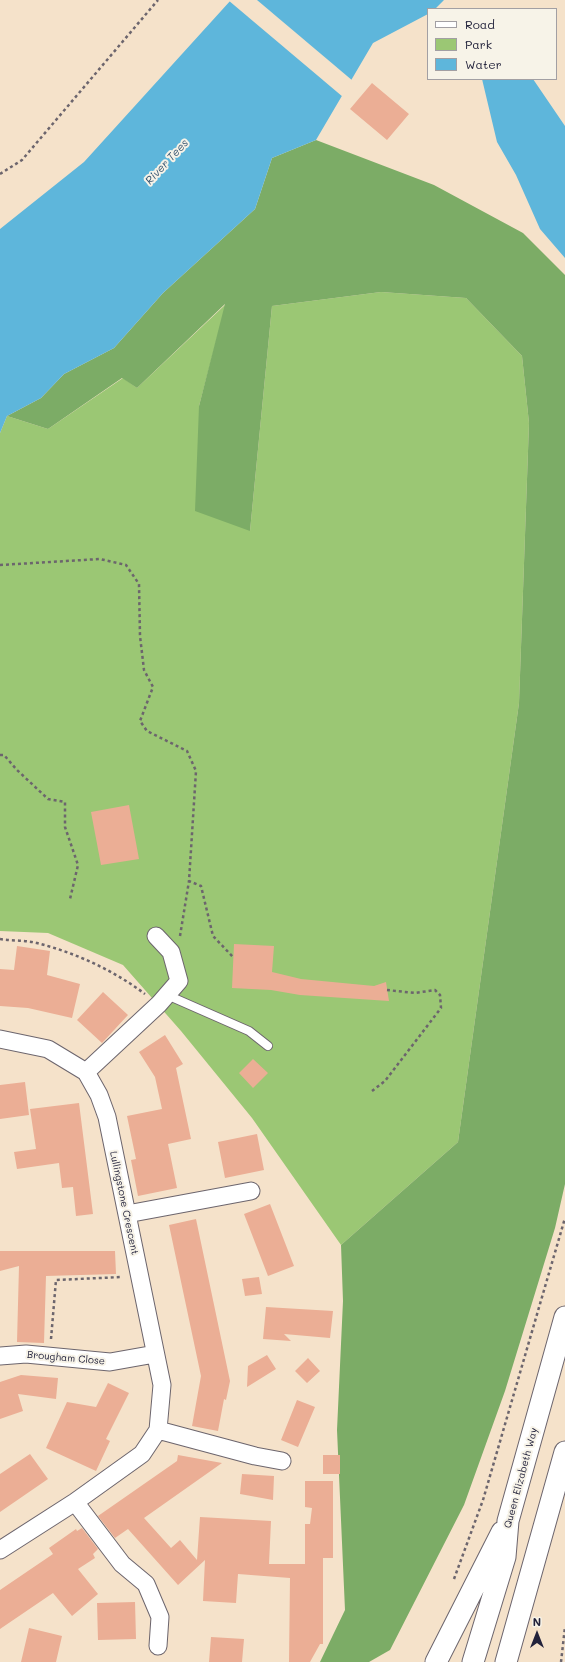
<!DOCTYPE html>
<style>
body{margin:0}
#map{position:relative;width:565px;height:1662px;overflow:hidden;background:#f5e2ca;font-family:Mali,sans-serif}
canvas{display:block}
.legend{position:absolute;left:427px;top:8px;width:130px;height:72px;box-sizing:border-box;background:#f7f3e8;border:1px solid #a29fa3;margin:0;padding:5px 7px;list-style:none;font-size:12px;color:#22223b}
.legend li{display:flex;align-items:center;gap:8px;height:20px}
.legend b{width:20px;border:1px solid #a29fa3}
.north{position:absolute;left:517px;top:1614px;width:40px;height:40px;-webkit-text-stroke:3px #f7f3e8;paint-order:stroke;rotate:0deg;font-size:11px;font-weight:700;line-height:16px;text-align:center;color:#22223b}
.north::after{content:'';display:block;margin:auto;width:14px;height:18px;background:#22223b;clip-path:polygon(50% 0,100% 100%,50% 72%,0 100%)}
</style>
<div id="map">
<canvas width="565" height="1662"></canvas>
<ul class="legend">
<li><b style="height:5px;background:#fff"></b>Road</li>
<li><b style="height:11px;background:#9bc774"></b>Park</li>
<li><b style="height:11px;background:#5eb6db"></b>Water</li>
</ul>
<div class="north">N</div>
</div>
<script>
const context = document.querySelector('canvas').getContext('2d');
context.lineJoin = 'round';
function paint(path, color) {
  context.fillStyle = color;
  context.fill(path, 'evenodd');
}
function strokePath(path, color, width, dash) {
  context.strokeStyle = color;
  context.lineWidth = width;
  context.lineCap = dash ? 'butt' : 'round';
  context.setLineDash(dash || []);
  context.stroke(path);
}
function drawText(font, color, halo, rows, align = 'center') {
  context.font = font + ' Mali,sans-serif';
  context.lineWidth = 4;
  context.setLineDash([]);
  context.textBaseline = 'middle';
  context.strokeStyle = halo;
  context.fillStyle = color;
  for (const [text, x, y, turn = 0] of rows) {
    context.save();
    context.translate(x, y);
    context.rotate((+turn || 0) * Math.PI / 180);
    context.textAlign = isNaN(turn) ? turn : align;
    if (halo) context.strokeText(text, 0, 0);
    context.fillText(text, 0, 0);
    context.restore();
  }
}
paint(new Path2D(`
 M 381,292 L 466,298 L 522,356 L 529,423 L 519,703 L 458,1142 L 341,1245 L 252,1118 L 181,1031 L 123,965 L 48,933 L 0,931 L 0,433 L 7,416 L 48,429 L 123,378 L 137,388 L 226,304 L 199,406 L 250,531 L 272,306 Z`), '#9bc774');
paint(new Path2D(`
 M 316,140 L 434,185 L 523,233 L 565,275 L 565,1184 L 555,1228 L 505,1391 L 464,1505 L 390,1650 L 369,1662 L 320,1662 L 345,1610 L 337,1430 L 343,1301 L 341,1245 L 458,1142 L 519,703 L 529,423 L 522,356 L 466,298 L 381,292 L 272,306 L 250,531 L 195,511 L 199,406 L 225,304 L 137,388 L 122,378 L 48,429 L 7,416 L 41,398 L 64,374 L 114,348 L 163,293 L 255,209 L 272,158 Z`), '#7cac66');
paint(new Path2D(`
 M 231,0 L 444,0 L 435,9 L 428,9 L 428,14 L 373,43 L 316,140 L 272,158 L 255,209 L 163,293 L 114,348 L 64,374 L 41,398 L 7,416 L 0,433 L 0,229 L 84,162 Z
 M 482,79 L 533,79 L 565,126 L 565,258 L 540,229 L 516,175 L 497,142 Z`), '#5eb6db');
paint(new Path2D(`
 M 228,0 L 257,0 L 353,81 L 343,97 Z`), '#f5e2ca');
paint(new Path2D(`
 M 372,83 L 409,114 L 387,140 L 350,109 Z
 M 129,805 L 139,859 L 101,865 L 91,812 Z
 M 234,944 L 274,946 L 272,972 L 301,979 L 374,986 L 386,982 L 389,1001 L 300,995 L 271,990 L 232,988 Z
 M 17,946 L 50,951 L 47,975 L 80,984 L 72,1018 L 28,1008 L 0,1006 L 0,969 L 14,970 Z
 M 103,992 L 128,1015 L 102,1043 L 77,1020 Z
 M 165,1035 L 183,1064 L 176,1068 L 191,1139 L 168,1144 L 177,1188 L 138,1196 L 131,1160 L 136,1159 L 127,1116 L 162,1109 L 155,1077 L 139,1052 Z
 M 253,1059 L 268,1073 L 253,1088 L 239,1073 Z
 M 25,1082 L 29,1115 L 0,1119 L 0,1085 Z
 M 79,1103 L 93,1214 L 76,1216 L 73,1187 L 62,1188 L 59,1163 L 17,1169 L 14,1152 L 36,1149 L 30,1109 Z
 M 257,1134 L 264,1170 L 225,1178 L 218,1142 Z
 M 270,1204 L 294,1266 L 268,1276 L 244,1214 Z
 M 196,1219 L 230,1381 L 226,1400 L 224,1399 L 218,1431 L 192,1426 L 201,1376 L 169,1225 Z
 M 0,1251 L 115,1251 L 116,1274 L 46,1276 L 44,1343 L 17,1342 L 19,1266 L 0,1271 Z
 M 259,1277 L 262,1294 L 245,1296 L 242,1279 Z
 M 266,1307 L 333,1311 L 330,1338 L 284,1334 L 291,1341 L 263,1339 Z
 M 267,1355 L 276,1369 L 247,1387 L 248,1366 Z
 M 308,1358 L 320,1371 L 307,1383 L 295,1371 Z
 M 21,1375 L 58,1378 L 56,1399 L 18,1394 L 23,1411 L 0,1419 L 0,1382 Z
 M 108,1383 L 129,1393 L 106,1439 L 110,1441 L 96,1471 L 46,1448 L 67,1402 L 96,1407 Z
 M 297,1400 L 315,1407 L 298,1447 L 281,1440 Z
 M 30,1454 L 48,1479 L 0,1512 L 0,1474 Z
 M 178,1455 L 222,1463 L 144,1518 L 171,1548 L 180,1540 L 197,1560 L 200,1517 L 271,1521 L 269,1564 L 305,1564 L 305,1524 L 310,1524 L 312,1508 L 305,1507 L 305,1481 L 333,1481 L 333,1558 L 323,1558 L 323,1644 L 320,1644 L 310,1662 L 289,1662 L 290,1578 L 238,1574 L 236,1603 L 203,1601 L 205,1560 L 178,1585 L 128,1529 L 115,1538 L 98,1516 L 177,1461 Z
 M 323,1455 L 340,1455 L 340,1474 L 323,1474 Z
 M 242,1474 L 274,1476 L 273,1500 L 240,1494 Z
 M 82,1528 L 98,1549 L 93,1554 L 95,1558 L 78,1569 L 98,1594 L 72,1616 L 53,1593 L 0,1629 L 0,1590 L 53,1554 L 49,1548 L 76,1529 L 77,1531 Z
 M 135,1602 L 136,1639 L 98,1640 L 97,1603 Z
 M 29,1628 L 62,1636 L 56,1662 L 21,1662 Z
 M 211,1637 L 244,1639 L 242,1662 L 209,1662 Z`), '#ebae95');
const service = new Path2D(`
 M 167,995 L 249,1031 L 268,1046`);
const minor = new Path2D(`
 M 0,1039 L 48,1049 L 86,1072 L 99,1095 L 107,1117 L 162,1385 L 158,1430 L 142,1454 L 75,1502 L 0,1550
 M 86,1072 L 159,1004 L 179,981 L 171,952 L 156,936
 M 127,1214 L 251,1191
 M 0,1356 L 26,1354 L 110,1362 L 155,1354
 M 158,1430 L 255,1456 L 282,1461
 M 75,1502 L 122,1564 L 146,1584 L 160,1617 L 158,1646`);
const tertiary = new Path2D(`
 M 436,1662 L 502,1532
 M 473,1662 L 505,1557 L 508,1521 L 565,1317
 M 506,1662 L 565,1452`);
strokePath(service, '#6c656d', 10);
strokePath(minor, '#6c656d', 19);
strokePath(tertiary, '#6c656d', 23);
strokePath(new Path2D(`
 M 0,174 L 22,160 L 158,0
 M 0,565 L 100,559 L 126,565 L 139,584 L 140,636 L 144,670 L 153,687 L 140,721 L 147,731 L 187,751 L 196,771 L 189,881 L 201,886 L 213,936 L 233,957
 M 0,755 L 4,755 L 17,770 L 48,799 L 65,802 L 65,827 L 78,865 L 70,899
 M 180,936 L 189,881
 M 0,939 C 12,941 25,940 37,943 C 76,953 113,970 145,994
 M 372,1091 L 385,1081 L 441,1008 L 440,995 L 435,990 L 415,993 L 387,990
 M 51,1339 L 56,1280 L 122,1277
 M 454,1579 L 483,1500 L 565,1218
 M 561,1662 L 565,1627`), '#6c656d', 2.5, [3, 3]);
strokePath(service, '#fff', 8);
strokePath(minor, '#fff', 17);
strokePath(tertiary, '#fff', 21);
drawText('10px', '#22223b', '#f7f3e8', [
 ["Lullingstone Crescent",124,1203,78],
 ["Brougham Close",66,1358,5],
 ["Queen Elizabeth Way",521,1478,-75]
]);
drawText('italic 11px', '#375673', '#f7f3e8', [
 ["River Tees",167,162,-47]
]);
</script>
